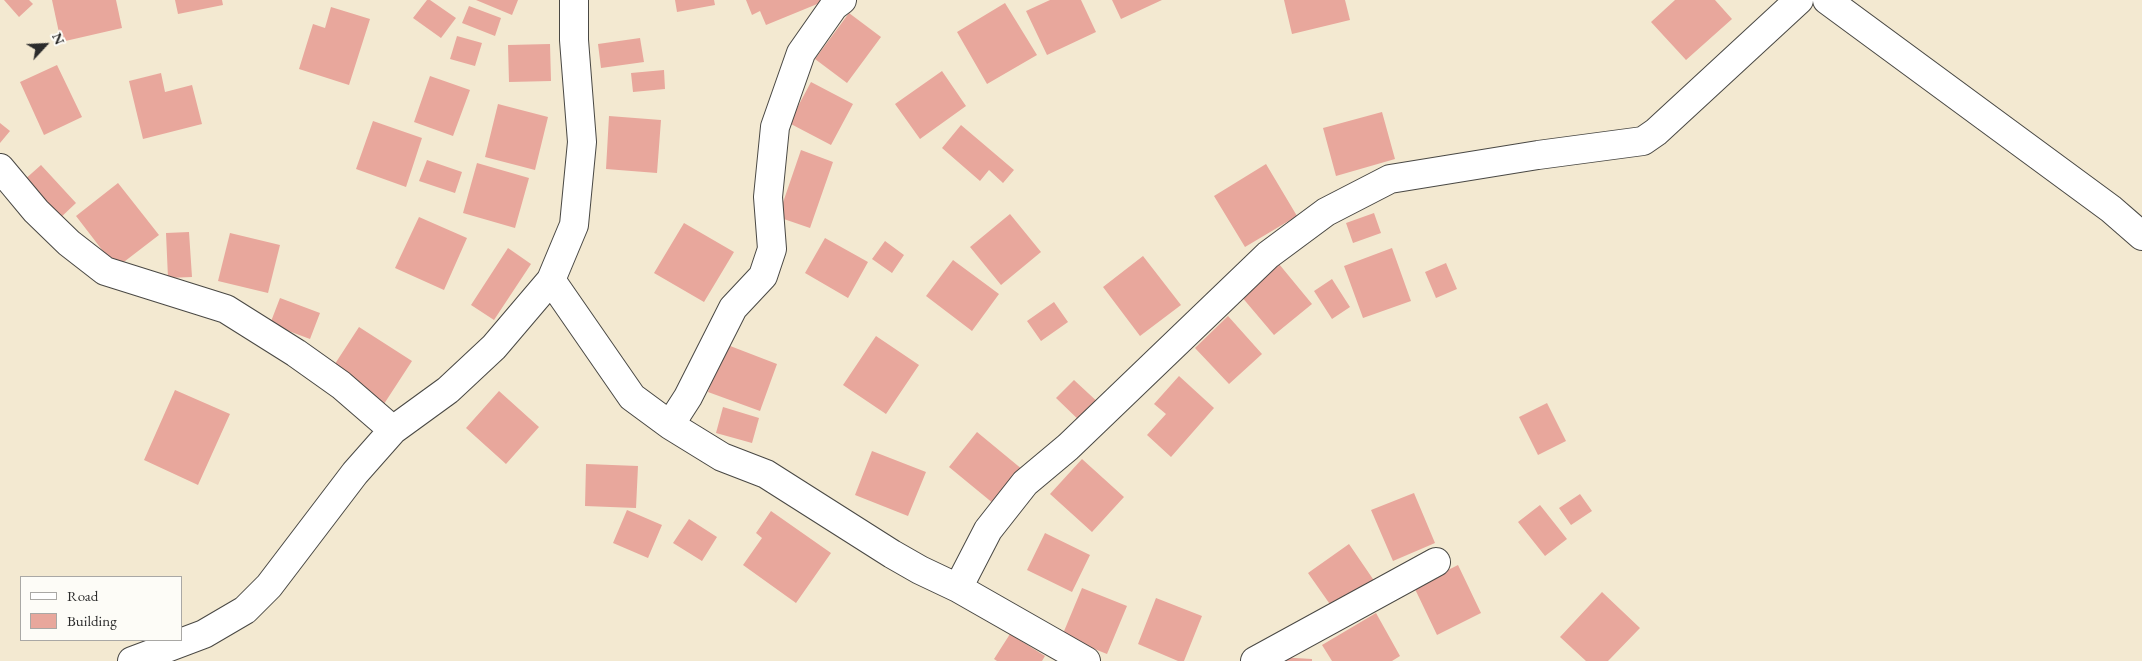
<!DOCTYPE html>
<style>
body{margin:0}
#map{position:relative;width:2142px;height:661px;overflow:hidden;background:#f3e9d1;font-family:"EB Garamond",serif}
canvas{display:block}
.legend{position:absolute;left:20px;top:576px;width:162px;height:65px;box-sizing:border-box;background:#fdfcf7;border:1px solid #a9a8a5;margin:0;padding:6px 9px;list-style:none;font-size:15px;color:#2b2b2b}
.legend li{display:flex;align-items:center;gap:10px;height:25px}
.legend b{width:25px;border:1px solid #a9a8a5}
.north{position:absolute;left:20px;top:20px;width:50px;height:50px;-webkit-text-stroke:4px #fdfcf7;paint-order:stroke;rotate:65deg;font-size:14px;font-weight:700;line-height:20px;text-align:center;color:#2b2b2b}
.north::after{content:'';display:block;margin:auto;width:18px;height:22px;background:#2b2b2b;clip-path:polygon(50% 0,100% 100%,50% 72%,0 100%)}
</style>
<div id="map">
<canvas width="2142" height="661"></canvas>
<ul class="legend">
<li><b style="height:6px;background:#fff"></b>Road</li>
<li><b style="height:14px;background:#e8a79c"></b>Building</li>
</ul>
<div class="north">N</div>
</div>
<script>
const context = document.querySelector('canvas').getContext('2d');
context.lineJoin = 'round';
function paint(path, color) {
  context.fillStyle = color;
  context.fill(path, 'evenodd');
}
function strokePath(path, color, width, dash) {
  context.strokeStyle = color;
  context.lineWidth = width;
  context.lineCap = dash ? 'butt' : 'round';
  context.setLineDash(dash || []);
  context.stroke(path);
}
paint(new Path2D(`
 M 4,0 L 29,0 L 33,4 L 19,17 Z
 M 52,0 L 116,0 L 122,28 L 61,42 Z
 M 175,0 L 222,0 L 223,5 L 178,14 Z
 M 427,0 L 430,0 L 456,18 L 441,38 L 413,18 Z
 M 476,0 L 518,0 L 512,15 Z
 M 675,0 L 714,0 L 715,5 L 677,12 Z
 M 746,0 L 827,0 L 766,25 L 760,11 L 752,15 Z
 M 1050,0 L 1081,0 L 1096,32 L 1047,55 L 1026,11 Z
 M 1112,0 L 1162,0 L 1121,19 Z
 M 1284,0 L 1345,0 L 1350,20 L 1292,34 Z
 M 1675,0 L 1715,0 L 1732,19 L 1686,60 L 1651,22 Z
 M 1005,3 L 1037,55 L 987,84 L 957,32 Z
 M 469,6 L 501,18 L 495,36 L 462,23 Z
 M 331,7 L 370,19 L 349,85 L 299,69 L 313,24 L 325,28 Z
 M 849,13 L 881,37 L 847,83 L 815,59 Z
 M 457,36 L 482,43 L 475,66 L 450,59 Z
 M 640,38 L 644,62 L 601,68 L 598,44 Z
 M 550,44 L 551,81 L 509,82 L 508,45 Z
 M 57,65 L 82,117 L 44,135 L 20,82 Z
 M 664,70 L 665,89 L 633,92 L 631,73 Z
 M 942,71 L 966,106 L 920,139 L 895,104 Z
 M 161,73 L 165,92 L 192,85 L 202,124 L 143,139 L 129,81 Z
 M 430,76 L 470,90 L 453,136 L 414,122 Z
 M 811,82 L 853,104 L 831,145 L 789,123 Z
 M 498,104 L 548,117 L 535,170 L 485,157 Z
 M 1382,112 L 1395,159 L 1336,176 L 1323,128 Z
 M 609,116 L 661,120 L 657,173 L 606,169 Z
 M 373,121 L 422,138 L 406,187 L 356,169 Z
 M 0,123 L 10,131 L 0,143 Z
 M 961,125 L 1014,170 L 1003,183 L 989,170 L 980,181 L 942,148 Z
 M 801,150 L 833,162 L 810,228 L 778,217 Z
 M 427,160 L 462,172 L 455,193 L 419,181 Z
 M 477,163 L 529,178 L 515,228 L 463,213 Z
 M 1266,164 L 1297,216 L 1245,247 L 1214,196 Z
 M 41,165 L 76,203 L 58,220 L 23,181 Z
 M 118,183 L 159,235 L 116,268 L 76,216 Z
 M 1374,213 L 1381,233 L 1353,243 L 1346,223 Z
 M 1010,214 L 1041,252 L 1001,285 L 970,247 Z
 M 419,217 L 467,238 L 444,290 L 395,268 Z
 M 684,223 L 734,252 L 704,302 L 654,273 Z
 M 189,232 L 192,277 L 168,278 L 166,233 Z
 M 230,233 L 280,245 L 268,293 L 218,281 Z
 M 825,238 L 868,262 L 848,298 L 805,273 Z
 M 885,241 L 904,255 L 892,273 L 872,259 Z
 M 508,248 L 531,264 L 494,320 L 471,305 Z
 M 1392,248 L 1411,301 L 1363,318 L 1344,266 Z
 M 1143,256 L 1181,305 L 1140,336 L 1103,287 Z
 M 953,260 L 999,294 L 972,331 L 926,296 Z
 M 1446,263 L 1457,289 L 1436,298 L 1425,272 Z
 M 1279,264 L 1312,304 L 1274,335 L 1241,296 Z
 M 1332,279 L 1350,307 L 1332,319 L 1314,291 Z
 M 280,298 L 320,313 L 310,339 L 270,324 Z
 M 1054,302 L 1068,322 L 1041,341 L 1027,321 Z
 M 1228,316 L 1262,354 L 1229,384 L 1195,348 Z
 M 359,327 L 412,361 L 382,407 L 329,373 Z
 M 876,336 L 919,365 L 886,414 L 843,385 Z
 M 725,344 L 777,364 L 760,411 L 708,392 Z
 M 1179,376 L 1214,408 L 1171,457 L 1147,435 L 1166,414 L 1154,404 Z
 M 1074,380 L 1102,406 L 1084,425 L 1056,398 Z
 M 175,390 L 230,414 L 198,485 L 144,460 Z
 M 499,391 L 539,427 L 506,464 L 466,428 Z
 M 1547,403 L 1566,441 L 1538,455 L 1519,417 Z
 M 723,407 L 759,418 L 752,443 L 716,433 Z
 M 977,432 L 1023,470 L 994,504 L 949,467 Z
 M 872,451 L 926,472 L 908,516 L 855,495 Z
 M 1082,459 L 1124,497 L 1092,532 L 1050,494 Z
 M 586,464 L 638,466 L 636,508 L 585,506 Z
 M 1414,493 L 1435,543 L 1393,561 L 1371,510 Z
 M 1580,494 L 1592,511 L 1571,525 L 1559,508 Z
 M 1540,505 L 1567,539 L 1545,556 L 1518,522 Z
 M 627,510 L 662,525 L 648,558 L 613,543 Z
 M 771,511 L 831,553 L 796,603 L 743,565 L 762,538 L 756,533 Z
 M 689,519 L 717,537 L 702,561 L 673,543 Z
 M 1045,533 L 1090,555 L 1072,592 L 1027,570 Z
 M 1349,544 L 1375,582 L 1334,610 L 1308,573 Z
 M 1458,565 L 1481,613 L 1437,635 L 1414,587 Z
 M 1082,588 L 1127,606 L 1107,654 L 1062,636 Z
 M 1602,592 L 1640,628 L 1608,661 L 1586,661 L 1560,637 Z
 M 1156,598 L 1202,616 L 1184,661 L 1178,661 L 1138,644 Z
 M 1376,613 L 1400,656 L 1392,661 L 1332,661 L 1322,645 Z
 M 1010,634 L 1045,656 L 1042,661 L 997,661 L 994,659 Z
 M 1278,657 L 1312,659 L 1312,661 L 1278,661 Z`), '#e8a79c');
const street = new Path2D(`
 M 1827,0 L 2111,209 L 2142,236
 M 0,168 L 36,211 L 69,243 L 105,271 L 226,309 L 296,353 L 341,385 L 393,430 L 448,390 L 494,347 L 551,280 L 574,225 L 582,142 L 574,40 L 574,0
 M 551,280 L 632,397 L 670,425 L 688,397 L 733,308 L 763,276 L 772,249 L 768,197 L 775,127 L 801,53 L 834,6 L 842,0
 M 670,425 L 722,457 L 766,474 L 892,554 L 920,570 L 958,588
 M 132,661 L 204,634 L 245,610 L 269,586 L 355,473 L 393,430
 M 1086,661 L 958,588 L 988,530 L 1025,483 L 1068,447 L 1268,255 L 1326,212 L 1390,179 L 1538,155 L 1643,141 L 1656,132 L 1799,0
 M 1255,661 L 1436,562`);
strokePath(street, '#494844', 30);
strokePath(street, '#fff', 28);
</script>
